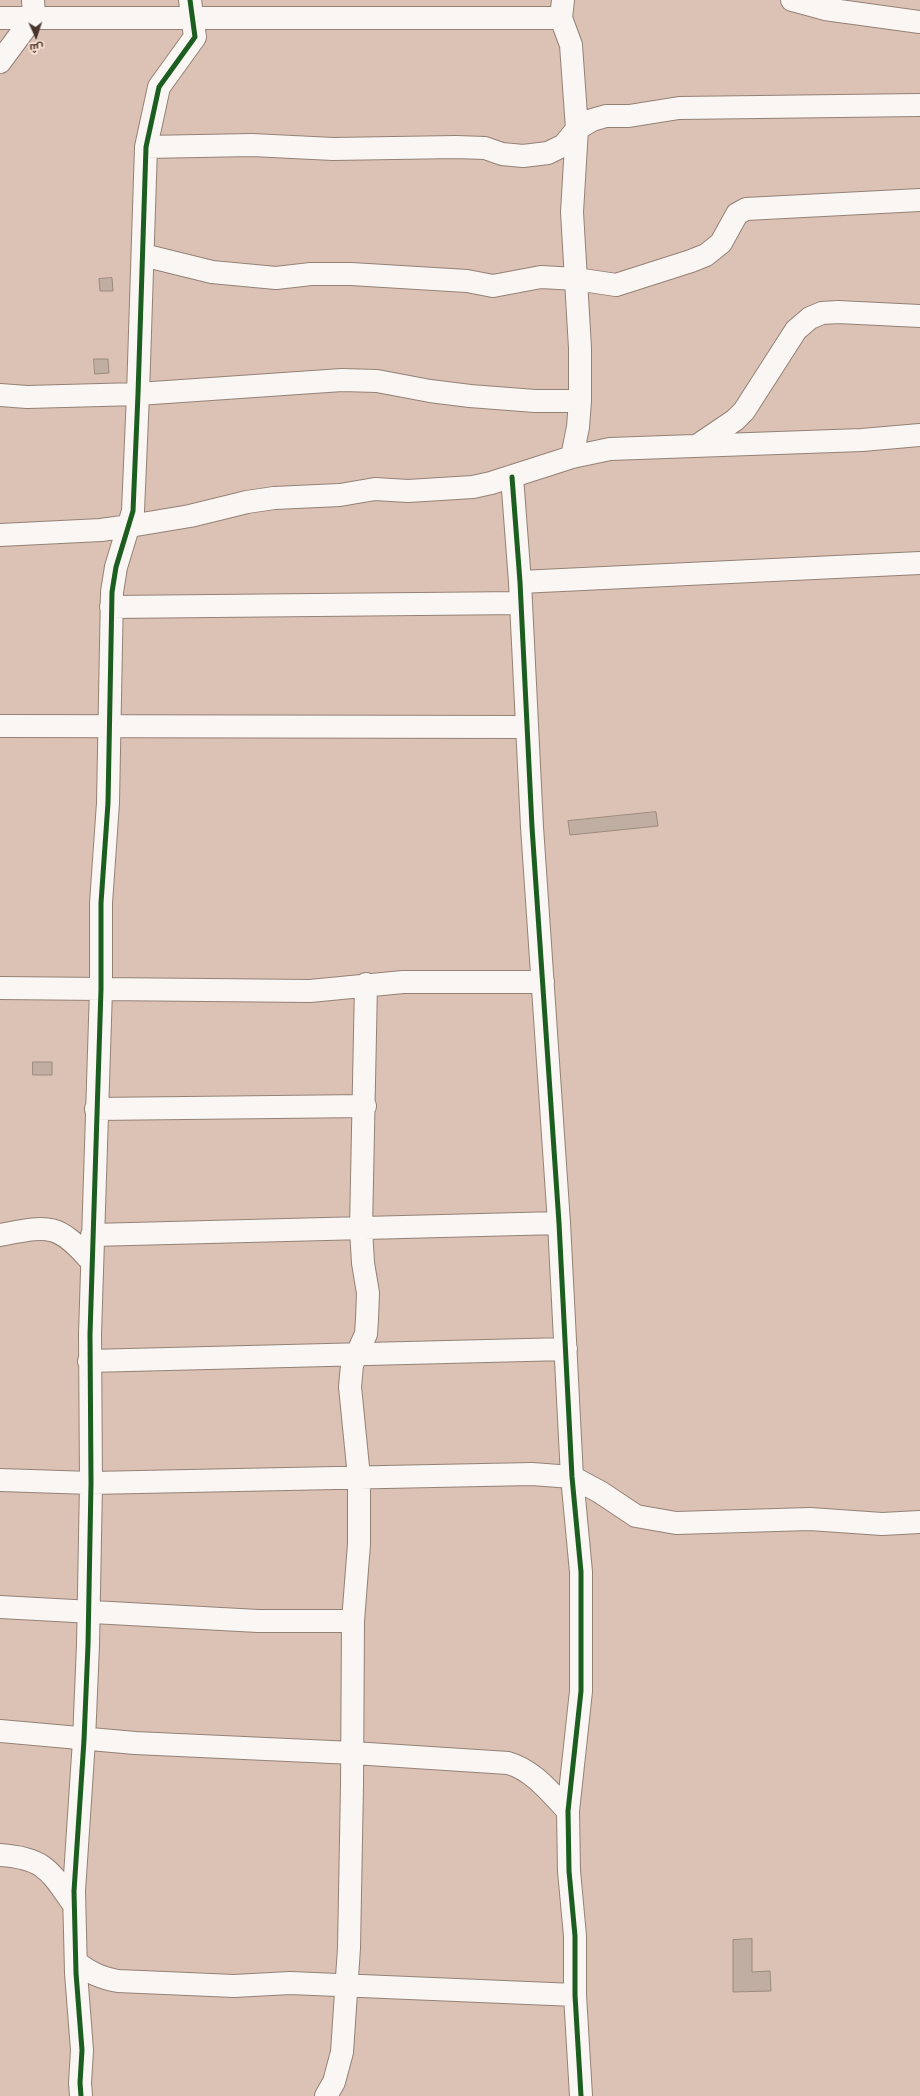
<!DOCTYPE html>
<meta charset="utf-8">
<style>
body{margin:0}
#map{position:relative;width:920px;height:2096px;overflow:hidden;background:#dcc2b4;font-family:Ubuntu,Cairo,sans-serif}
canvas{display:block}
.north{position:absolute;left:16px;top:16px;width:40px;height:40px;-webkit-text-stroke:3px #fce4d7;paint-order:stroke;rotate:177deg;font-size:11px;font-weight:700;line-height:16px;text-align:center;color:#47342a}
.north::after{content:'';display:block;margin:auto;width:14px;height:18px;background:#47342a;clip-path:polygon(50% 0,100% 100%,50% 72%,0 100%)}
</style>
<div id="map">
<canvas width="920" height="2096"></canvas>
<div class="north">ش</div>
</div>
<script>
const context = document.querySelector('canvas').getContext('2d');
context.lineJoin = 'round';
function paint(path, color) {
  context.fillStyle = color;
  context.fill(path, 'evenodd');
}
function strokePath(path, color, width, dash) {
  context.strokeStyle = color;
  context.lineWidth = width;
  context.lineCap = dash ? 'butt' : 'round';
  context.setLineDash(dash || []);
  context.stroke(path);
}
const building = new Path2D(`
 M 112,278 L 113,291 L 100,291 L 99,279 Z
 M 94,359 L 108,359 L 109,373 L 95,374 Z
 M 656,812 L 658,826 L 570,835 L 568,821 Z
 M 33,1062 L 52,1062 L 52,1075 L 33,1075 Z
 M 752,1939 L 752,1972 L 770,1971 L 771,1991 L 733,1992 L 733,1940 Z`);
paint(building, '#c1aea2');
strokePath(building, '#9c8a7d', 1);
const minor = new Path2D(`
 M 563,0 L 561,18 L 571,45 L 577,129 L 572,212 L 580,348 L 580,401 L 578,427 L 572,457
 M 792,0 L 825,9 L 920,22
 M 0,18 L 561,18
 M 0,62 L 34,16 L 33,0
 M 146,147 L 252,145 L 333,149 L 456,147 L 485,148 L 502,154 L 523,156 L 548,153 L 564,145 L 577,129 L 592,120 L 606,116 L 629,116 L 679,108 L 920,105
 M 143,255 L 212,272 L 276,278 L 311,274 L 351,274 L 467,281 L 493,286 L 541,277 L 576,279 L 616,285 L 691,261 L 706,255 L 721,243 L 737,214 L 746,209 L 920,200
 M 0,395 L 27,397 L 138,394 L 342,380 L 377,381 L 430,391 L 470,396 L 535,401 L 580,401
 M 698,445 L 735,420 L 744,411 L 796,330 L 810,318 L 822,313 L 838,312 L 920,316
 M 512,477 L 520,582 L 532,827 L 559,1223 L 572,1477 L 581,1572 L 581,1691 L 568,1811 L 569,1871 L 575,1936 L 575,1995 L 581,2096
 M 0,535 L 101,530 L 130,526 L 190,516 L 247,502 L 274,498 L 340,495 L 375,489 L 408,491 L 473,487 L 491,483 L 572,457 L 610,449 L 862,440 L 920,435
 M 520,582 L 920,563
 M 111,607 L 521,603
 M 0,726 L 527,727
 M 0,988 L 310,991 L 403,982 L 543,982
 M 96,1109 L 365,1106
 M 0,1235 C 48,1226 57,1222 91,1261
 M 92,1235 L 559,1223
 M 89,1361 L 566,1349
 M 0,1480 L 91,1483 L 532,1474 L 572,1477 L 600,1492 L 636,1516 L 676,1523 L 810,1519 L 882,1524 L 920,1522
 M 0,1607 L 258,1621 L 353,1621
 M 0,1731 L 135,1743 L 353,1753 L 508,1763 C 533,1770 550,1792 568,1811
 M 0,1855 C 45,1858 50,1871 74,1905
 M 76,1962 C 90,1973 101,1978 118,1981 L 234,1986 L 290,1983 L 575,1995
 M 81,2096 L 80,2083 L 82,2050 L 76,1973 L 74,1891 L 84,1740 L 88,1645 L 91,1483 L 90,1334 L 101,989 L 101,903 L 108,803 L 112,592 L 116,567 L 133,511 L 138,394 L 146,147 L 159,87 L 195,37 L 190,0
 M 326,2096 L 334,2082 L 342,2052 L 349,1948 L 352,1785 L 353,1621 L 359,1544 L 359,1477 L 350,1387 L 352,1365 L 366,1334 L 367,1319 L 368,1293 L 363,1263 L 361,1229 L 366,984`);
strokePath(minor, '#948176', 24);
strokePath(minor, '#faf6f4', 22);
strokePath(new Path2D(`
 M 512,477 L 520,582 L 532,827 L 559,1223 L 572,1477 L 581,1572 L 581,1691 L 568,1811 L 569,1871 L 575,1936 L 575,1995 L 581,2096
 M 81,2096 L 80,2083 L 82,2050 L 76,1973 L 74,1891 L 84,1740 L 88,1645 L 91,1483 L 90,1334 L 101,989 L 101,903 L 108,803 L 112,592 L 116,567 L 133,511 L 138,394 L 146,147 L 159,87 L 195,37 L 190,0`), '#1b5e20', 5);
</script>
